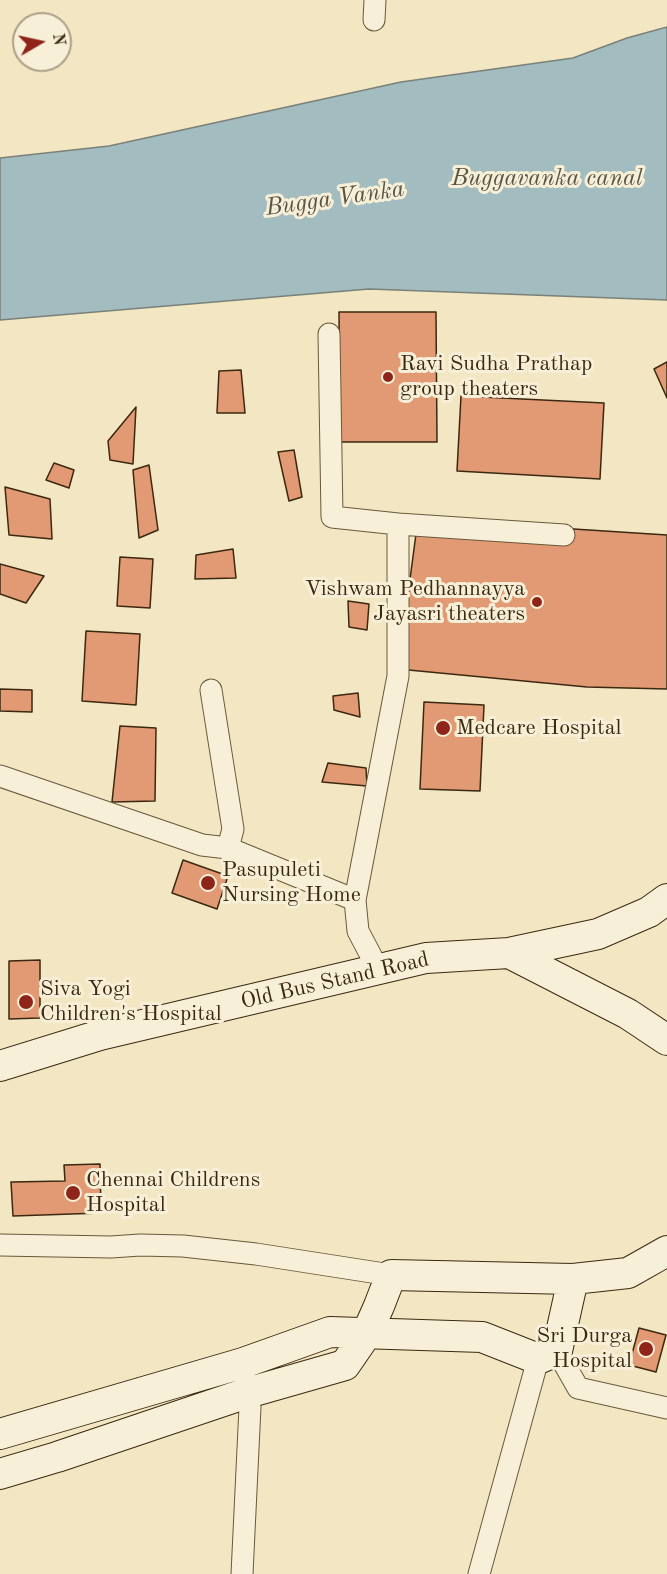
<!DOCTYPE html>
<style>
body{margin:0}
#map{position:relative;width:667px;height:1574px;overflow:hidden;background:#f3e6c2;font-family:"Old Standard TT",serif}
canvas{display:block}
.north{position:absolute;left:12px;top:12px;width:60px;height:60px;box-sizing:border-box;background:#f7efd7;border:2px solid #ac9f87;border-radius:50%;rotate:81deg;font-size:16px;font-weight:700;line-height:24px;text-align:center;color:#3b2810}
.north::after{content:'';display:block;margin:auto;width:21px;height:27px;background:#8f2418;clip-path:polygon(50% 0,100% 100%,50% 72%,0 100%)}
</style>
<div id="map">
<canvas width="667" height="1574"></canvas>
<div class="north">N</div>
</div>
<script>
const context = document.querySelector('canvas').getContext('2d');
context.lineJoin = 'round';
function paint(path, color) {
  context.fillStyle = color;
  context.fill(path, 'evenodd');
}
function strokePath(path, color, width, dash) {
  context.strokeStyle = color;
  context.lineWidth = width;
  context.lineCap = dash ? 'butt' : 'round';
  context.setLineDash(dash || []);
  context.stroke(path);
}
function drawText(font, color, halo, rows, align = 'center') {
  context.font = font + ' "Old Standard TT",serif';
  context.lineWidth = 6;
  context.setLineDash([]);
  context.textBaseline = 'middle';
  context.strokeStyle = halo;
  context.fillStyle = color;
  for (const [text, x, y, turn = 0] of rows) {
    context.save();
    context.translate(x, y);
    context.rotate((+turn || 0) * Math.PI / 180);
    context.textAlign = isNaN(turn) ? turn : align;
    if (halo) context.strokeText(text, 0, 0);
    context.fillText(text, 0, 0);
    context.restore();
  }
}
const water = new Path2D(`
 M 667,27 L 667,300 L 369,289 L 0,320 L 0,158 L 109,146 L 401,82 L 573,58 L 627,38 Z`);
paint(water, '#a2bcbf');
strokePath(water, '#798179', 1.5);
const building = new Path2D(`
 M 339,312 L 436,312 L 437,442 L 340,442 Z
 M 667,362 L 667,398 L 654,369 Z
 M 241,370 L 245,413 L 217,413 L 219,371 Z
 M 461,396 L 604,403 L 600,479 L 457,471 Z
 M 136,407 L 133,464 L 110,460 L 108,441 Z
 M 294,450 L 302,497 L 289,501 L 278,452 Z
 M 54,463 L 74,470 L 69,488 L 46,480 Z
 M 149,465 L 158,530 L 139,538 L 133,470 Z
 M 5,487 L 50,499 L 52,539 L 9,535 Z
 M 418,519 L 667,535 L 667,689 L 587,687 L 398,669 Z
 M 233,549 L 236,578 L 195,579 L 196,555 Z
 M 120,557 L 153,559 L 150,608 L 117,606 Z
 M 0,564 L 44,576 L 26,603 L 0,594 Z
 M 348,601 L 369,604 L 367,630 L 349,627 Z
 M 86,631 L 140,634 L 136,705 L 82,701 Z
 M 0,689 L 32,690 L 32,712 L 0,711 Z
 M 358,693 L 360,717 L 334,710 L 333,696 Z
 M 424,702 L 484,705 L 480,791 L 420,789 Z
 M 120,726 L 156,728 L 155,801 L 112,802 Z
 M 328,763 L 366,768 L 367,786 L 322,782 Z
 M 183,860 L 228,876 L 217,909 L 172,893 Z
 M 40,960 L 40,1018 L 9,1019 L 9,961 Z
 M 100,1164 L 101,1213 L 13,1216 L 11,1182 L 65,1181 L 64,1165 Z
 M 639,1328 L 666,1335 L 656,1372 L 629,1365 Z`);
paint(building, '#e29a74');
strokePath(building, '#3b2810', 1.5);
const street = new Path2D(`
 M 374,20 L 375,0
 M 329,334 L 332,517 L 398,524 L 398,676 L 355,900 L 358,931 L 378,969
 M 398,524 L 564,535
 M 211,690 L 233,829 L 228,848
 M 0,776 L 202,845 L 228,848 L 355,900
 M 0,1245 L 111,1247 L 140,1245 L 183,1246 L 256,1254 L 391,1275
 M 557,1351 L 578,1388 L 667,1408
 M 242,1574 L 250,1407 L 246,1381
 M 479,1574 L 538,1359`);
const secondary = new Path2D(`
 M 509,953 L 628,1014 L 667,1040
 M 0,1066 L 100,1035 L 426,958 L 509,953 L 598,934 L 649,912 L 667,899
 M 0,1434 L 243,1363 L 330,1332 L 482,1337 L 538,1359 L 557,1351 L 573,1279 L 628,1273 L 667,1251
 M 0,1474 L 57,1457 L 247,1393 L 345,1365 L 367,1333 L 379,1306 L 391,1275 L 573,1279`);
strokePath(street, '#69583c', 23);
strokePath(secondary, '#3b2810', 32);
strokePath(street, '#f7efd7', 21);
strokePath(secondary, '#f7efd7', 30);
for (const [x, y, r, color] of [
 [388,377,6,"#8f2418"],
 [537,602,6,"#8f2418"],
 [443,728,8,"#8f2418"],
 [208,883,8,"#8f2418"],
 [26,1002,8,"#8f2418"],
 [73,1193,8,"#8f2418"],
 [646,1349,8,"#8f2418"]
]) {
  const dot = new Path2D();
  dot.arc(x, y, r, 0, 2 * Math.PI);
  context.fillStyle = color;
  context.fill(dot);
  strokePath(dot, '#f7efd7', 2);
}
drawText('22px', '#3b2810', '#f7efd7', [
 ["Ravi Sudha Prathap",400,364],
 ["group theaters",400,389],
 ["Vishwam Pedhannayya",525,589,"right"],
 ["Jayasri theaters",525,614,"right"],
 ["Medcare Hospital",456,728],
 ["Pasupuleti",222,870],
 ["Nursing Home",222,895],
 ["Siva Yogi",40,989],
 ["Children's Hospital",40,1014],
 ["Chennai Childrens",86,1180],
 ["Hospital",86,1205],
 ["Sri Durga",632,1336,"right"],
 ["Hospital",632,1361,"right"]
], 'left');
drawText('22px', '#3b2810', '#f7efd7', [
 ["Old Bus Stand Road",335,981,-13]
]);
drawText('italic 24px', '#5a5445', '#f7efd7', [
 ["Buggavanka canal",547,179],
 ["Bugga Vanka",335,199,-8]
]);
</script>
